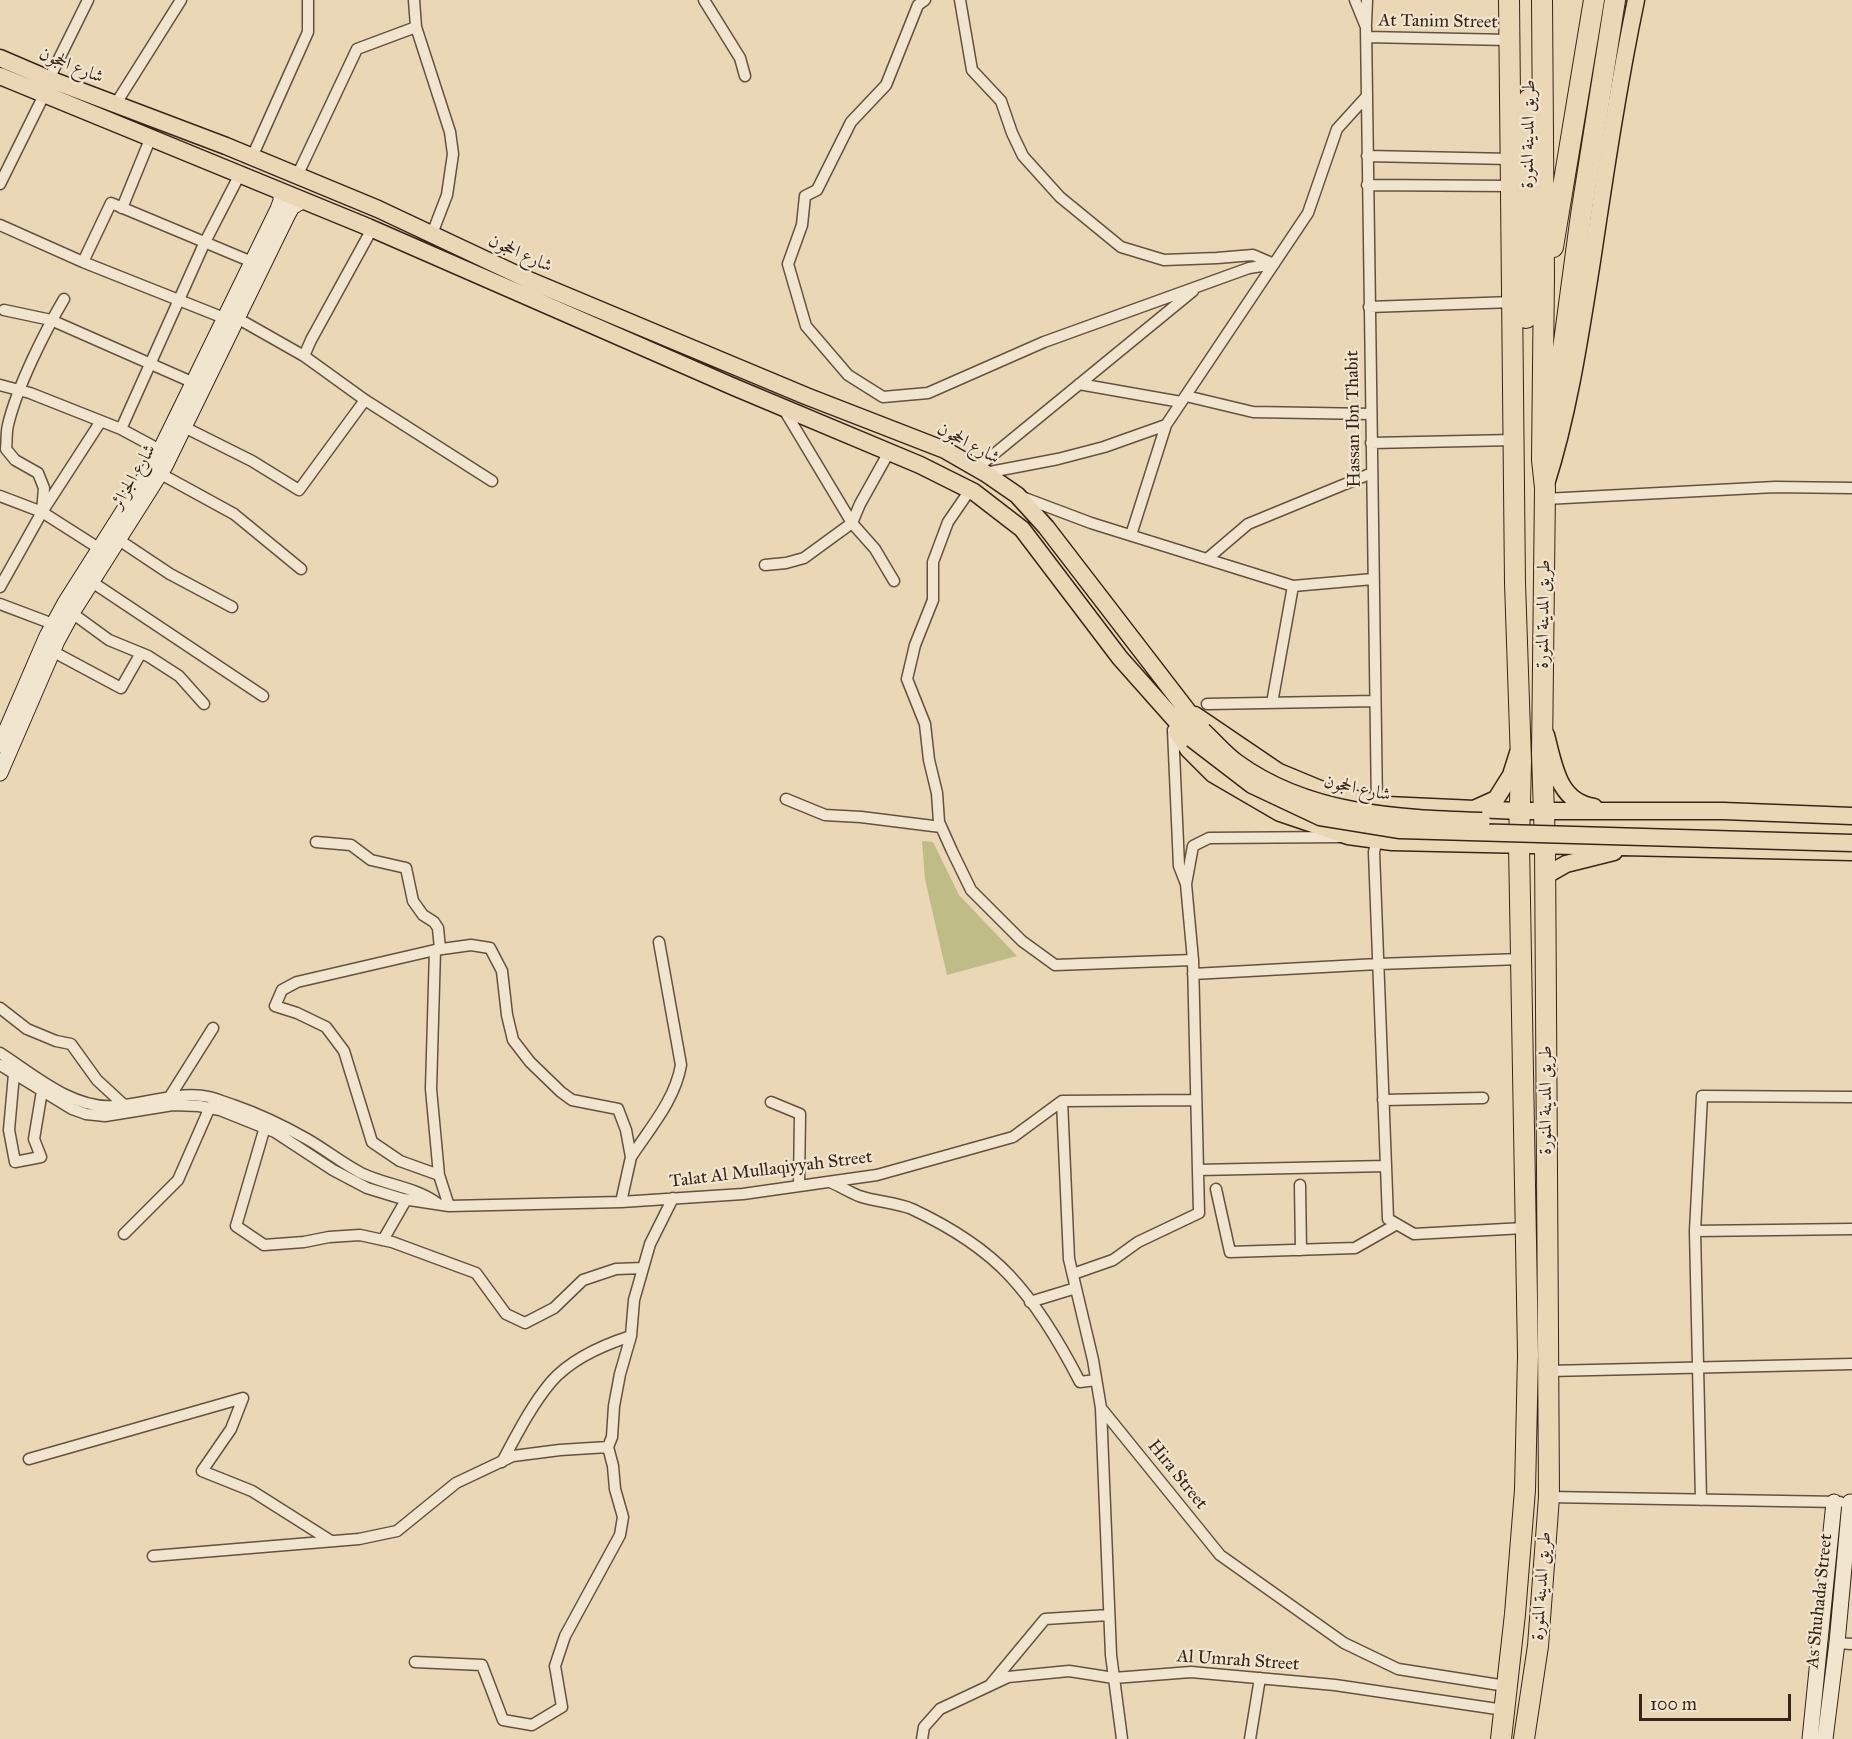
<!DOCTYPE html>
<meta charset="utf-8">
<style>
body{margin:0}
#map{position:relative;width:1852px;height:1739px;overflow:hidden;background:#ead7b6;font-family:"IM FELL Great Primer",serif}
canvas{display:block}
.scale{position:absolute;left:1639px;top:1694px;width:152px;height:27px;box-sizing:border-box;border:3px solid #372519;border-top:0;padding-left:8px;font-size:18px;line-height:21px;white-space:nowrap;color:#372519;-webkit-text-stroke:4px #f1e5d0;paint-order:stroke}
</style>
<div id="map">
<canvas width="1852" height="1739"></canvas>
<div class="scale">100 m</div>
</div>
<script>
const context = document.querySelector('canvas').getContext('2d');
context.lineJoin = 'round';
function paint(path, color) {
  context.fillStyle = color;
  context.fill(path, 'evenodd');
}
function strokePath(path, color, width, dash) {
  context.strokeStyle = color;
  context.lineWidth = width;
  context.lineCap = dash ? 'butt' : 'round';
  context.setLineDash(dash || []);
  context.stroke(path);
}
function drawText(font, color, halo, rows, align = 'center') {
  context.font = font + ' "IM FELL Great Primer",Amiri,serif';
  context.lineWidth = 4.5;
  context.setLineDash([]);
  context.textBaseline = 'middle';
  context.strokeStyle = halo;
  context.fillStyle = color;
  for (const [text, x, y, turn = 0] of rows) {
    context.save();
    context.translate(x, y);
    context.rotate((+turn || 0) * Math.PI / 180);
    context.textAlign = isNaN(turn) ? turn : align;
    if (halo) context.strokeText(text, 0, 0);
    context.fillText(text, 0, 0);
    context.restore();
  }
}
paint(new Path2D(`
 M 922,841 L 933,842 L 959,895 L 1017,956 L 947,975 L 925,879 Z`), '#bfbc88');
const street = new Path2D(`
 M 414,0 L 416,27 L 450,132 L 453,154 L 447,195 L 432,234
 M 704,0 L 740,58 L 745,76
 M 925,0 L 918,5 L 886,85 L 851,122 L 817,190 L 805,196 L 802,225 L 788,264 L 806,326 L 848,375 L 883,397 L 928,393 L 1044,342 L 1249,268 L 1274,264
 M 960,0 L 972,70 L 1001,101 L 1012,133 L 1023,156 L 1060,197 L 1121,247 L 1164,260 L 1217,258 L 1253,255 L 1274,264
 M 1355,0 L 1366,27 L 1377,807
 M 1366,24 L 1367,0
 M 1366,37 L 1509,40
 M 49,79 L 88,0
 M 115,105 L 181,0
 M 1367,156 L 1511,159
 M 252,157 L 308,32 L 308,0
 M 297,176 L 357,49 L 416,27
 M 0,184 L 44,95
 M 1367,185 L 1511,186
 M 122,208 L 151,137
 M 0,225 L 83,262 L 229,320
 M 83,262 L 111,203 L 252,262
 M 1369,307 L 1513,302
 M 4,310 L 51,320 L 194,383
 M 237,318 L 304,356 L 365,400 L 492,481
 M 304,356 L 311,340 L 372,229
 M 1079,384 L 1181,402
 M 0,385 L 30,393 L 121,429 L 160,450
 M 1186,396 L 1253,412 L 1371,414
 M 783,408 L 852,523 L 875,549 L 894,581
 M 184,427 L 252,461 L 299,490 L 365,400
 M 121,429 L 204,244 L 240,174
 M 1371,443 L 1514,440
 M 977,468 L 1193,291
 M 985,473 L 1058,459 L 1104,447 L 1166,425
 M 161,474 L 234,514 L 301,569
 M 970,490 L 948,522 L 933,562 L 933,600 L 915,645 L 907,679 L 925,724 L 929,760 L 937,793 L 939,822 L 952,851 L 971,890 L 1022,941 L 1055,965 L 1193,960
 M 0,496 L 42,512 L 100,549
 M 1022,497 L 1091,523 L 1293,586
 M 1545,499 L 1775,487 L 1852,488
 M 44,509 L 101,421
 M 1131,535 L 1166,425 L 1308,213 L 1337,129 L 1366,97
 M 119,540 L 170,574 L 232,607
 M 1207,559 L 1248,524 L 1372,473
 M 765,565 L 786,563 L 804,558 L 852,523 L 860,504 L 889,452
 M 92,582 L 263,696
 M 0,587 L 42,512 L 44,488 L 38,473 L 15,460 L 6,449 C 7,441 6,433 8,425 C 17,387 44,333 64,299
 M 0,604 L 53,624
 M 72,613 L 109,640 L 148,656 L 179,676 L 204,704
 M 52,651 L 121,688 L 141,653
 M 1272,703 L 1293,586 L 1373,579
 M 1207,704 L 1375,701
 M 1173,730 L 1179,866 L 1186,884
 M 786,799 L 825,815 L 861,817 L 941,827
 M 1378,835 L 1374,852 L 1388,1219 L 1414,1234 L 1524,1228
 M 316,842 L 351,845 L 371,860 L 406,868 L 413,901 L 423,915 L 434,922 L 438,928 L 440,949
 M 435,950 L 431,1089 L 439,1175
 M 1193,974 L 1378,964 L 1521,959
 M 0,1008 L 27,1029 L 56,1041 L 71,1044 L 97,1080 L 124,1105
 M 0,1053 C 33,1074 72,1109 113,1106 C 143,1105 173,1092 203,1096 C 213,1097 223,1102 233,1105 C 259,1114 284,1126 307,1139 C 326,1150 342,1163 361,1173 C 386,1185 415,1187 437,1203
 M 0,1065 L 72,1109 L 86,1114 L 105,1116 L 173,1105 L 199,1106 L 220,1110 L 275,1132 L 333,1170 L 367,1188 L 403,1199 L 449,1206 L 621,1202 L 743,1194 L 877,1175 L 1013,1137 L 1062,1101 L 1196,1100
 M 14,1074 L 9,1130 L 15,1162 L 41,1157 L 34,1139 L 42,1091
 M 169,1098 L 213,1028
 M 1383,1100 L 1483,1098
 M 1062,1101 L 1069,1259 L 1093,1360 L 1101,1408 L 1220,1555 L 1344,1643 L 1398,1669 L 1506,1686
 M 771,1102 L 800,1114 L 799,1186
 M 265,1127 L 236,1226 L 264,1245 L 304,1242 L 329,1237 L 360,1235 L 392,1242 L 476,1273 L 506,1314 L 525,1323 L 554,1308 L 583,1280 L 616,1269 L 643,1268
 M 631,1157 C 650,1128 675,1100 681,1065 L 659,942
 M 1198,1170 L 1386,1166
 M 830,1182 C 840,1186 849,1192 859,1196 C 876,1202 895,1202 912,1209 C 946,1225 984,1248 1010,1276 C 1038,1306 1061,1345 1080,1382 L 1096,1380
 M 1300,1185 L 1301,1250
 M 1216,1189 L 1230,1252 L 1355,1248 L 1397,1224
 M 449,1206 L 439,1175 L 400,1161 L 372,1142 L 344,1051 L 326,1027 L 297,1013 L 275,1006 L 282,990 L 297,982 L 435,950 L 471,945 L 490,948 L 502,971 L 507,1015 L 513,1040 L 530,1062 L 561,1092 L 572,1100 L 618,1109 L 626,1130 L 631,1157 L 621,1202
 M 1695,1231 L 1852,1229
 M 124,1234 L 178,1180 L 210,1107
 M 383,1240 L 406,1200
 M 1073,1274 L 1113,1260 L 1138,1242 L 1199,1213 L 1193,960 L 1186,884 L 1193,846 L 1209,838 L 1341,837
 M 1030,1302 L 1076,1288
 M 1549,1371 L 1852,1364
 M 1101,1408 L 1111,1655 L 1122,1739
 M 29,1459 L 243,1398 L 231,1429 L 202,1471 L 252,1491 L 331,1541
 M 502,1462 C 517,1434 531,1406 551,1382 C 571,1359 603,1345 631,1336
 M 1549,1497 L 1840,1502
 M 1701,1500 L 1695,1231 L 1702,1096 L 1852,1097
 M 153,1556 L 359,1539 L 397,1531 L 456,1483 L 513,1456 L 560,1450 L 608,1447
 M 1837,1643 L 1852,1644
 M 415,1662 L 482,1665 L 503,1720 L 532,1725 L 562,1707 L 555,1666 L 565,1636 L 620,1535 L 623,1517 L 615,1489 L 613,1466 L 608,1447 L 612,1437 L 614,1406 L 620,1374 L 631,1336 L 634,1300 L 650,1244 L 673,1198
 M 991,1684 L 1045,1619 L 1109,1615
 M 922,1739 L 924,1727 L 940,1709 L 1008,1677 L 1069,1671 L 1114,1678 L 1191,1672 L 1335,1685 L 1504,1710
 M 1250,1739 L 1260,1678`);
const secondary = new Path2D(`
 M 0,745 L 47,636 L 65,603 L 155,461 L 278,209 L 281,201 L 281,192
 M 0,773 L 57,641 L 75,608 L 165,466 L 288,214 L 292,207 L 302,201
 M 1810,1739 L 1834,1502
 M 1825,1739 L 1837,1643 L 1850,1502`);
const primary = new Path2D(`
 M 0,58 L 49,79 L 226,146 L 378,209 L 531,281 L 806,396 L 945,450 L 985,473 L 1017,495 L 1046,527 L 1203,731
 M 0,76 L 368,227 L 734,387 L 920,465 L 974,492 L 1022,529 L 1120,658 L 1192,739
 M 1546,484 C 1569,412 1580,336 1592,261 C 1605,174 1618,86 1636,0
 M 1195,715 L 1279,772 L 1332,794 L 1387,805 L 1519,811 L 1723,811 L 1852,816
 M 1177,732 L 1188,749 L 1213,774 L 1280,813 L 1348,836 L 1392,842 L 1852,852
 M 1546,735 C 1554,765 1558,802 1594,807
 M 1476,808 L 1496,799 L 1511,775 L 1518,753
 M 1545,876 L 1566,864 L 1614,852`);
const highway = new Path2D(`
 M 1553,247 L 1594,0
 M 1526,318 L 1529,99
 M 1553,424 L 1581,215 L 1615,0
 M 1501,1739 L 1515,1614 L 1525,1490 L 1528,1356 L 1519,844 L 1521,761 L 1515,583 L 1509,0
 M 1524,1739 L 1538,1646 L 1549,1497 L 1545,844 L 1542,754 L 1545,488 L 1542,460 L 1544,274 L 1542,0`);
strokePath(street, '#645240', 13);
strokePath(secondary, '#372519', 17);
strokePath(primary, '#372519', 19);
strokePath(highway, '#372519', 22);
strokePath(street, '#f1e5d0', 10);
strokePath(secondary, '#f1e5d0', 15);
strokePath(primary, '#ead7b6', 16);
strokePath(highway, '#ead7b6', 20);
const primaryBridge = new Path2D(`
 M 1203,731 C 1214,741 1224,753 1236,762 C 1308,815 1397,818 1482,821
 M 1192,739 L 1252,785 L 1320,817 L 1400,830 L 1852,843`);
strokePath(primaryBridge, '#372519', 19, []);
strokePath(primaryBridge, '#ead7b6', 16);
drawText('18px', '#372519', '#f1e5d0', [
 ["At Tanim Street",1438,22,1],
 ["شارع الحجون",71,66,22],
 ["طريق المدينة المنورة",1529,134,-89],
 ["شارع الحجون",520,254,24],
 ["Hassan Ibn Thabit",1354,419,-91],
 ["شارع الحجون",968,444,28],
 ["شارع الجزائر",134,477,-60],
 ["طريق المدينة المنورة",1544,614,-89],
 ["شارع الحجون",1357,789,12],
 ["طريق المدينة المنورة",1547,1100,-90],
 ["Talat Al Mullaqiyyah Street",771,1170,-7],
 ["Hira Street",1177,1475,51],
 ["طريق المدينة المنورة",1542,1586,-86],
 ["As Shuhada Street",1820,1601,-84],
 ["Al Umrah Street",1238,1661,4]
]);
</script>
